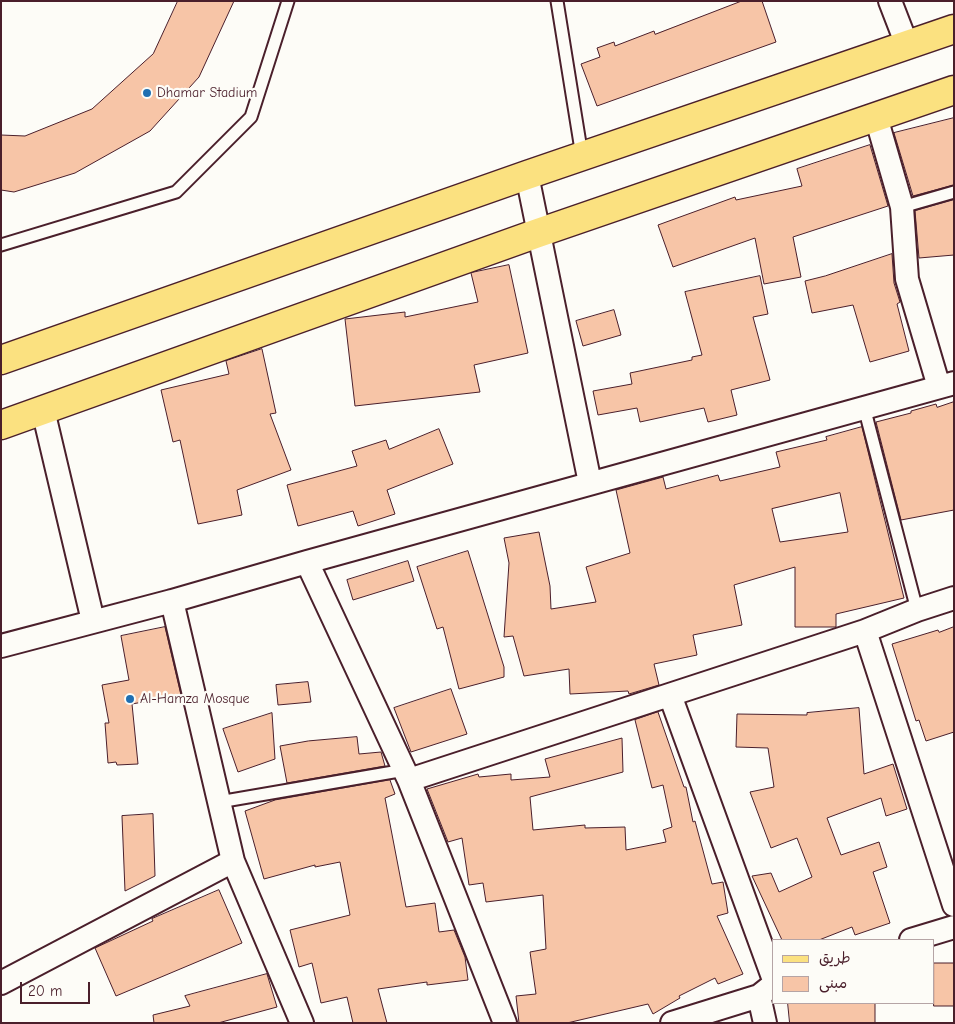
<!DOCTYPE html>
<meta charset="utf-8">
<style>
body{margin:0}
#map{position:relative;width:955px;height:1024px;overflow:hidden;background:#fdfcf7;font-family:"Comic Neue","Playpen Sans Arabic",sans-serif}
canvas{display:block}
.frame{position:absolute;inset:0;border:2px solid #4a1f2b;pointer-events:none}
.legend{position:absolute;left:772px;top:939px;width:162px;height:65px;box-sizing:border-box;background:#fdfcf7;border:1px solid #b5a4a5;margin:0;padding:6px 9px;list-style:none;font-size:15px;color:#4a1f2b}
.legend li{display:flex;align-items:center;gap:10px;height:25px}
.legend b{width:25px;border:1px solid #b5a4a5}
.scale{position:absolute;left:20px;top:982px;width:70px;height:22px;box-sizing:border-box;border:2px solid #4a1f2b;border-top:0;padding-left:6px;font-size:15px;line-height:18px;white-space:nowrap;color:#4a1f2b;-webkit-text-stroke:4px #fdfcf7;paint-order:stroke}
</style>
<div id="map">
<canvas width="955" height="1024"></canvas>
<div class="frame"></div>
<ul class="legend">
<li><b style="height:6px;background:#fbe180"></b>طريق</li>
<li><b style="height:14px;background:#f7c5a7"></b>مبنى</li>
</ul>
<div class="scale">20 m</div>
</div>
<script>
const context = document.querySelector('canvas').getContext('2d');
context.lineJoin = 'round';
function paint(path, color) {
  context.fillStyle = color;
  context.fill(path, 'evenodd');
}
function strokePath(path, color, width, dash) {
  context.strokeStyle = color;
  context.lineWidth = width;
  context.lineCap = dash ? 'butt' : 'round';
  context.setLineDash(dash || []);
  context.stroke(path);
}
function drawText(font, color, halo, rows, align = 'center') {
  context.font = font + ' "Comic Neue",sans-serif';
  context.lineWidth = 4.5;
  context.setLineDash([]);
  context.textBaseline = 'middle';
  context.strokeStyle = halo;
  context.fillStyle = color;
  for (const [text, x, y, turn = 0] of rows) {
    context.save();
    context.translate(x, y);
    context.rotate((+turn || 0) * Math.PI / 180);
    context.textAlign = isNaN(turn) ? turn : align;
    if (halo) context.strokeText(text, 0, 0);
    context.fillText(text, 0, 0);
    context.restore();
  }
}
const building = new Path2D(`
 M 178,1 L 234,1 L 199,77 L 150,131 L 75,173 L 14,192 L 1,190 L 1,135 L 25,136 L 92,109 L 153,54 Z
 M 742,1 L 762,1 L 776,42 L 597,106 L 581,64 L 600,57 L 597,48 L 614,42 L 615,46 L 654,31 L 655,34 Z
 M 954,118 L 954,185 L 913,196 L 894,133 Z
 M 870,145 L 888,206 L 793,237 L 801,277 L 764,284 L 755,238 L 673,267 L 658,225 L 735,197 L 736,200 L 802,186 L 797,169 Z
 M 954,200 L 954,255 L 919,258 L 915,211 Z
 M 892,254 L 894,283 L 900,302 L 897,304 L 909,351 L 870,362 L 853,305 L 812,313 L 805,281 L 825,276 Z
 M 509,265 L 528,353 L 474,365 L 480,392 L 355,406 L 345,319 L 405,312 L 405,317 L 478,302 L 471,273 Z
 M 760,276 L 768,314 L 753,317 L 770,380 L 731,390 L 737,415 L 708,422 L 704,408 L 640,422 L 637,408 L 598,415 L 593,391 L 632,384 L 630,373 L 692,360 L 692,357 L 702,355 L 685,292 Z
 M 614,310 L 621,335 L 583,346 L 576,321 Z
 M 262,349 L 276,413 L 270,414 L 291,470 L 237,490 L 242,515 L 198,524 L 180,440 L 173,442 L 161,390 L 229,374 L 226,361 Z
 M 954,402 L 954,510 L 901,520 L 876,422 L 911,413 L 911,411 L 936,404 L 937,407 Z
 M 862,427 L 904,598 L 836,614 L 836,627 L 795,627 L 795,567 L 734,585 L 742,625 L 693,635 L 697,655 L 654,664 L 659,685 L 629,694 L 628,691 L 570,694 L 569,669 L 524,676 L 513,636 L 504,637 L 509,563 L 504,538 L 539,532 L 550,586 L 551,609 L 596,602 L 586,567 L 630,553 L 616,490 L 663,477 L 666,489 L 718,475 L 720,481 L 780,467 L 776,452 L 827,440 L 826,437 ZM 840,493 L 848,532 L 780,542 L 772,509 Z
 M 439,429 L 453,464 L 387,490 L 395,514 L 358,526 L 353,511 L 298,526 L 287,485 L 357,466 L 352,451 L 386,440 L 389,449 Z
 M 468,551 L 504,667 L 504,677 L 459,689 L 443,627 L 437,629 L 417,567 Z
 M 408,561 L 414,581 L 353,600 L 347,580 Z
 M 165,627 L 181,695 L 132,704 L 138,764 L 117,765 L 116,762 L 108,763 L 105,723 L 109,723 L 102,685 L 129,680 L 121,636 Z
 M 954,627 L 954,732 L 926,741 L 919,720 L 916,721 L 892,644 L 938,630 L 939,632 Z
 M 308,682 L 311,702 L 278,705 L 276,685 Z
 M 451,689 L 467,734 L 411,752 L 394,708 Z
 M 859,708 L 864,774 L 893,764 L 907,809 L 886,816 L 881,798 L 827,818 L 841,855 L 879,842 L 887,867 L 873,872 L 890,923 L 855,935 L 852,927 L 819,940 L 782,940 L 752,876 L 771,873 L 779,892 L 812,877 L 797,838 L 771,848 L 750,792 L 774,787 L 768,748 L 736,747 L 737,714 L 807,715 L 807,713 Z
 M 658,712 L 684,787 L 686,787 L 693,822 L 695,821 L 712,884 L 723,882 L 728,913 L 717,916 L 743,974 L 718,984 L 715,978 L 679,996 L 680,998 L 653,1014 L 648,1004 L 567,1023 L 519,1023 L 516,996 L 536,994 L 530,952 L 546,949 L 543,895 L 486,902 L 483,883 L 469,885 L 462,838 L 448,842 L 427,789 L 478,774 L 479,777 L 511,774 L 511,780 L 550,777 L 545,759 L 622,738 L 623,772 L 530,797 L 533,830 L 585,825 L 585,828 L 625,827 L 626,850 L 666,842 L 663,830 L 672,827 L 663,785 L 652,788 L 635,720 Z
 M 272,713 L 275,759 L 238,772 L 223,729 Z
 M 357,737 L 359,754 L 381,752 L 385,766 L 287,783 L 280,746 L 308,741 Z
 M 390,780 L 395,794 L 385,798 L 406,907 L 435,903 L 439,932 L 454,930 L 465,957 L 468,980 L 427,985 L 427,982 L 378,989 L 387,1023 L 353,1023 L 347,997 L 321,1003 L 312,963 L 299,967 L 290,930 L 350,915 L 340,862 L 315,867 L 315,865 L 264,879 L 245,811 L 275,800 Z
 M 153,814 L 155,876 L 125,891 L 122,816 Z
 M 219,890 L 242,943 L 116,996 L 95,948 L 153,921 L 152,919 Z
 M 934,963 L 954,963 L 954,1006 L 934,1006 Z
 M 267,974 L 277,1007 L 218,1023 L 154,1023 L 153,1015 L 190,1006 L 185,996 Z
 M 788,1003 L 875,1003 L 875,1023 L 790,1023 Z`);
paint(building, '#f7c5a7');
strokePath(building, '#4a1f2b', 1);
const lane = new Path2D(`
 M 557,1 L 582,156
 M 902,207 L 954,192
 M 1,245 L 176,192 L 251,117 L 288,1
 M 864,407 L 917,610
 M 219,802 L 405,770`);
const street = new Path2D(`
 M 890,1 L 907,45
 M 876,117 L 902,207 L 907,279 L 939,387
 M 527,175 L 590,483
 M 43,410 L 93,621
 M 307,562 L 409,780 L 505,1023
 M 172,601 L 233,861 L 302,1023
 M 865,631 L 954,905
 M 1,646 L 172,601 L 307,562 L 954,383
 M 670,695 L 774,980
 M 409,780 L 865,631 L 917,610 L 954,598
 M 911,940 L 954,927
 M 1,983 L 233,861
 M 759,996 L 765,1023
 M 672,1023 L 759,996 L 774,984`);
const primary = new Path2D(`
 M 1,360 L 527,175 L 954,29
 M 1,425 L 538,233 L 954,90`);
strokePath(lane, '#4a1f2b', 15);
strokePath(street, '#4a1f2b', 26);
strokePath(primary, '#4a1f2b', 31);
strokePath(lane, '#fdfcf7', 11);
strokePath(street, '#fdfcf7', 22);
strokePath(primary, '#fbe180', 28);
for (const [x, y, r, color] of [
 [147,93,5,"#1f6fb2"],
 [130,699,5,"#1f6fb2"]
]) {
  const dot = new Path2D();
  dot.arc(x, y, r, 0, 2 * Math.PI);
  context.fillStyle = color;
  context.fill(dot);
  strokePath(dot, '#fdfcf7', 2);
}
drawText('14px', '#4a1f2b', '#fdfcf7', [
 ["Dhamar Stadium",157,93],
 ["Al-Hamza Mosque",140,699]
], 'left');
</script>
